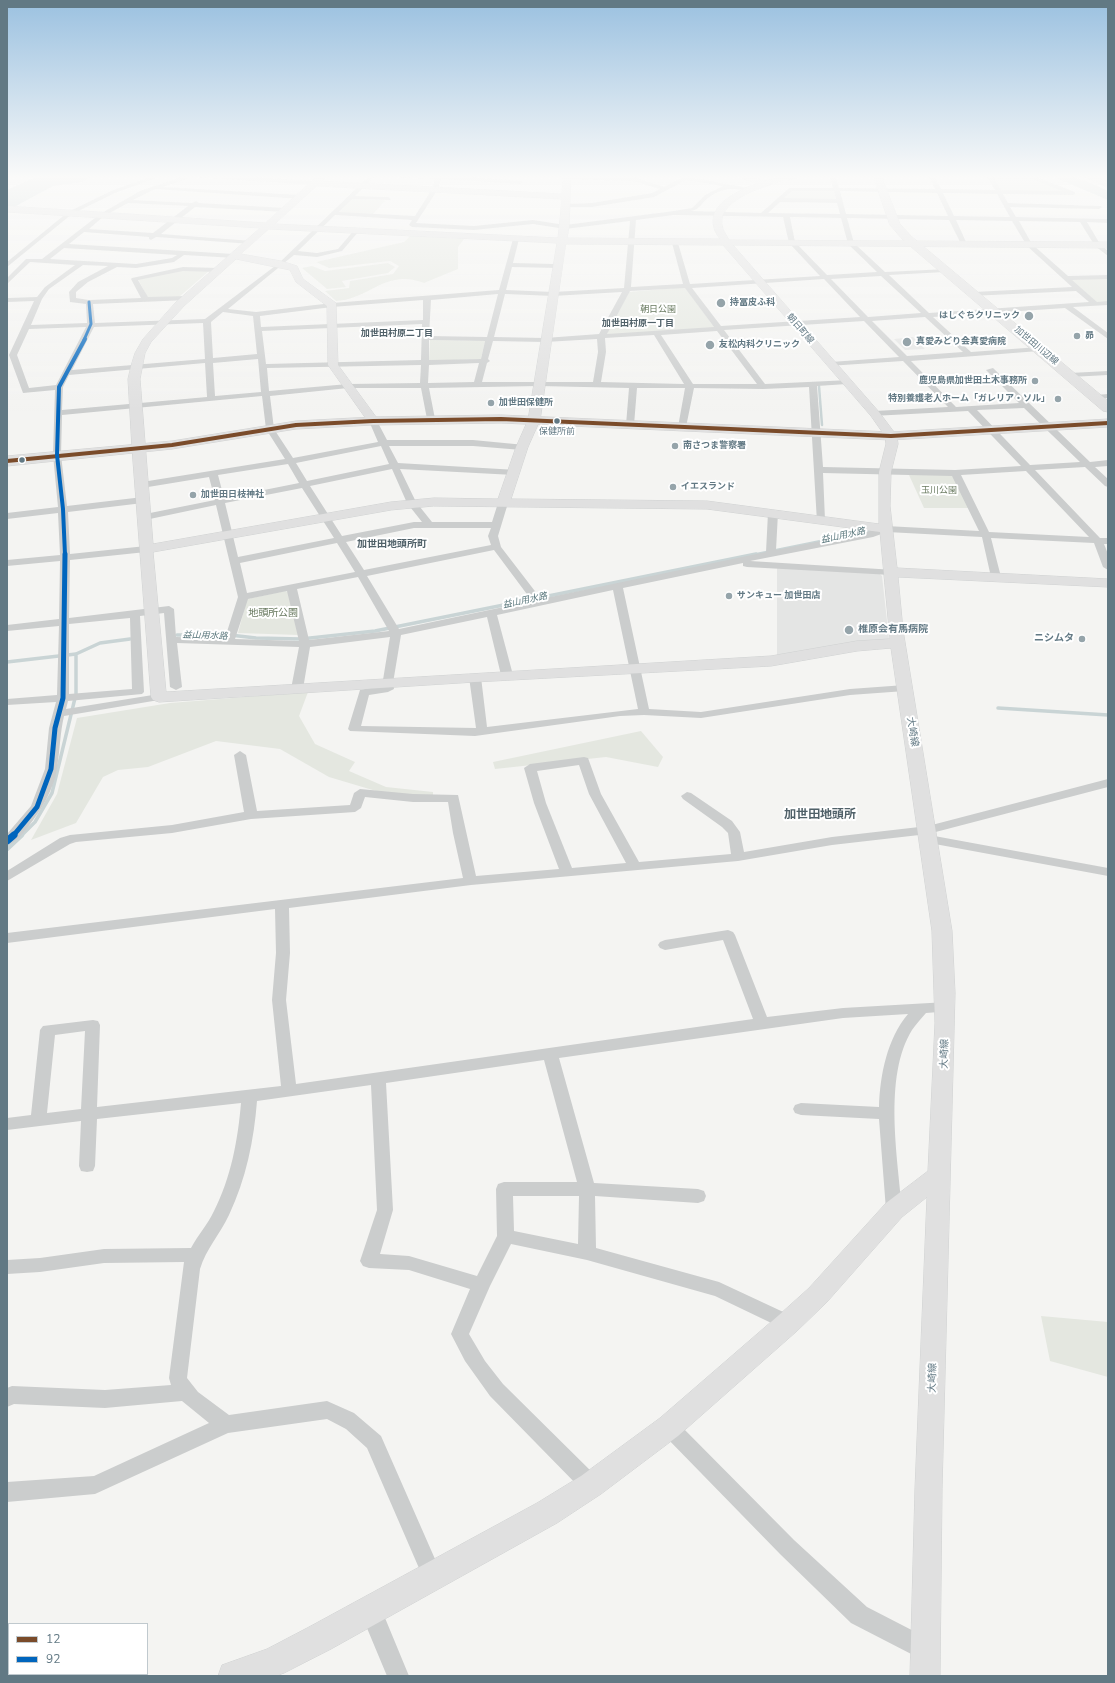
<!DOCTYPE html>
<meta charset="utf-8">
<style>
body{margin:0}
#map{position:relative;width:1115px;height:1683px;overflow:hidden;background:#f4f4f2;font-family:"Nunito Sans",sans-serif}
canvas{display:block}
.frame{position:absolute;inset:0;border:8px solid #627984;pointer-events:none}
.legend{position:absolute;left:8px;top:1623px;width:140px;height:52px;box-sizing:border-box;background:#fff;border:1px solid #c0c9ce;margin:0;padding:5px 7px;list-style:none;font-size:12px;color:#627984}
.legend li{display:flex;align-items:center;gap:8px;height:20px}
.legend b{width:20px;border:1px solid #c0c9ce}
</style>
<div id="map">
<canvas width="1115" height="1683"></canvas>
<div class="frame"></div>
<ul class="legend">
<li><b style="height:5px;background:#7a4b2a"></b>12</li>
<li><b style="height:5px;background:#0065bd"></b>92</li>
</ul>
</div>
<script>
const context = document.querySelector('canvas').getContext('2d');
context.lineJoin = 'round';
function paint(path, color) {
  context.fillStyle = color;
  context.fill(path, 'evenodd');
}
function strokePath(path, color, width, dash) {
  context.strokeStyle = color;
  context.lineWidth = width;
  context.lineCap = dash ? 'butt' : 'round';
  context.setLineDash(dash || []);
  context.stroke(path);
}
function drawText(font, color, halo, rows, align = 'center') {
  context.font = font + ' "Nunito Sans","Noto Sans JP",sans-serif';
  context.lineWidth = 4;
  context.setLineDash([]);
  context.textBaseline = 'middle';
  context.strokeStyle = halo;
  context.fillStyle = color;
  for (const [text, x, y, turn = 0] of rows) {
    context.save();
    context.translate(x, y);
    context.rotate((+turn || 0) * Math.PI / 180);
    context.textAlign = isNaN(turn) ? turn : align;
    if (halo) context.strokeText(text, 0, 0);
    context.fillText(text, 0, 0);
    context.restore();
  }
}
paint(new Path2D(`
 M 913,337 L 925,349 L 905,350 L 894,339 Z
 M 777,568 L 879,573 L 882,576 L 889,639 L 777,657 Z`), '#e4e5e4');
paint(new Path2D(`
 M 992,175 L 1024,175 L 1067,192 L 1001,191 Z
 M 792,190 L 834,191 L 836,200 L 783,199 Z
 M 350,199 L 383,200 L 385,201 L 373,214 L 339,213 Z
 M 410,236 L 464,239 L 458,247 L 458,269 L 424,283 C 386,268 370,299 336,301 L 325,291 L 349,288 L 350,281 L 393,274 L 399,266 L 390,261 L 329,268 L 316,262 L 404,242 Z
 M 388,263 L 395,267 L 388,273 L 342,281 L 346,287 L 327,289 L 302,268 L 312,266 L 325,271 Z
 M 184,269 L 209,271 L 179,297 L 148,298 L 138,279 Z
 M 1108,278 L 1108,302 L 1097,303 L 1071,280 Z
 M 685,287 L 715,328 L 606,335 L 629,292 Z
 M 430,340 L 485,341 L 481,359 L 429,361 Z
 M 909,475 L 950,475 L 954,477 L 969,508 L 924,508 Z
 M 285,591 L 289,592 L 299,635 L 238,633 L 247,599 Z
 M 308,692 L 299,716 L 315,744 L 355,762 L 349,771 L 386,787 L 433,792 L 433,796 L 386,794 L 329,777 L 280,749 L 216,741 L 148,767 L 118,770 L 103,777 L 76,823 L 31,840 L 57,794 L 77,718 L 170,703 Z
 M 641,731 L 663,757 L 658,767 L 606,757 L 495,769 L 493,762 Z
 M 1041,1316 L 1108,1322 L 1108,1377 L 1050,1361 Z`), '#e4e7e0');
paint(new Path2D(`
 M 40,175 L 94,175 L 82,182 L 53,186 L 7,211 L 7,190 Z
 M 1049,175 C 1075,175 1085,180 1108,191 L 1108,200 Z`), '#c9d4d5');
strokePath(new Path2D(`
 M 819,386 L 822,425
 M 752,555 L 870,531`), '#c9d4d5', 2.5);
strokePath(new Path2D(`
 M 177,635 L 230,635 L 256,638 L 301,639 L 375,631 L 756,554
 M 7,662 L 76,654 L 100,643 L 130,639
 M 998,708 L 1108,715
 M 21,836 L 35,822 L 52,793 L 76,694 L 76,654`), '#c9d4d5', 3.5);
strokePath(new Path2D(`
 M 7,849 L 22,835`), '#c9d4d5', 4.5);
const secondary = new Path2D(`
 M 319,175 L 328,175 L 322,181 L 562,194 L 563,175 L 571,175 L 569,227 L 567,238 L 720,239 C 718,236 715,232 714,228 C 707,204 739,190 756,184 L 734,175 L 746,175 L 764,181 L 788,175 L 802,175 C 797,179 788,180 782,181 C 763,187 713,201 723,229 C 724,232 727,236 729,240 L 1108,242 L 1108,248 L 733,245 L 879,412 L 897,436 L 898,444 L 891,472 L 890,506 L 897,568 L 1108,579 L 1108,587 L 898,577 L 903,630 L 952,931 L 955,993 L 942,1489 L 940,1676 L 910,1676 L 915,1489 L 927,1197 L 902,1217 L 827,1302 L 797,1331 L 678,1436 L 601,1494 L 557,1523 L 331,1649 L 284,1673 L 276,1676 L 218,1676 L 222,1665 L 267,1649 L 309,1627 L 537,1503 L 581,1476 L 660,1418 L 779,1315 L 809,1288 L 886,1203 L 928,1171 L 935,1023 L 932,931 L 891,648 L 857,651 L 771,666 L 475,682 L 159,702 L 153,700 L 151,697 L 132,448 L 128,379 L 131,366 L 135,353 L 143,339 L 176,302 L 260,228 L 7,212 L 7,206 L 265,223 ZM 317,186 L 562,199 L 558,238 L 275,224 ZM 269,229 L 557,243 L 528,420 L 516,447 L 498,499 L 434,498 L 391,502 L 153,544 L 140,379 L 145,353 L 151,342 L 184,306 L 236,259 L 290,270 L 296,282 L 327,306 L 328,365 L 369,423 L 373,425 L 379,421 L 338,365 L 336,303 L 303,279 L 297,266 L 281,261 L 241,254 ZM 566,244 L 723,245 L 871,416 L 885,436 L 886,444 L 879,472 L 879,524 L 707,501 L 511,499 L 528,447 L 540,420 ZM 434,506 L 707,509 L 880,532 L 890,639 L 857,641 L 771,656 L 166,692 L 153,552 L 391,510 Z
 M 1081,175 L 1092,175 L 1108,182 L 1108,187 Z`);
const primary = new Path2D(`
 M 873,175 L 881,175 L 900,224 L 911,236 L 1108,401 L 1108,412 L 1103,411 L 903,240 L 890,225 Z`);
const highway = new Path2D(`
 M 501,415 L 891,432 L 1108,419 L 1108,427 L 891,440 L 501,423 L 373,425 L 296,429 L 172,449 L 7,466 L 7,456 L 172,441 L 296,421 L 373,417 Z`);
strokePath(secondary, '#d0d2d2', 1);
strokePath(primary, '#d1d2d1', 1);
strokePath(highway, '#d0d1d1', 1);
paint(new Path2D(`
 M 155,175 L 164,175 L 115,193 L 72,214 L 7,267 L 7,262 L 68,212 L 111,191 Z
 M 187,175 L 221,175 L 316,181 L 319,183 L 316,185 L 194,177 L 162,187 L 301,195 L 304,197 L 301,199 L 155,189 L 133,200 L 192,203 L 196,201 L 199,203 L 286,208 L 289,210 L 286,212 L 195,207 L 161,234 L 253,241 L 254,242 L 251,244 L 156,237 L 151,240 L 149,239 L 149,237 L 84,232 L 69,244 L 234,254 L 237,256 L 234,258 L 184,255 L 174,262 L 136,268 L 117,267 L 88,282 L 76,292 L 76,298 L 89,300 L 141,298 L 131,279 L 132,278 L 183,267 L 219,268 L 222,270 L 219,272 L 183,271 L 138,280 L 148,297 L 188,296 L 192,298 L 188,300 L 93,304 L 95,323 L 205,319 L 279,263 L 370,175 L 376,175 L 355,196 L 388,197 L 391,199 L 390,200 L 352,199 L 339,212 L 415,216 L 432,189 L 435,179 L 392,177 L 389,175 L 441,175 L 522,181 L 522,183 L 520,184 L 441,179 L 438,189 L 416,223 L 474,226 L 533,220 L 565,225 L 674,211 L 692,208 L 705,195 L 723,186 L 686,180 L 654,197 L 592,207 L 566,207 L 563,205 L 564,204 L 592,203 L 652,193 L 660,189 L 633,181 L 565,179 L 565,177 L 567,176 L 634,177 L 664,187 L 683,177 L 703,175 L 694,178 L 753,189 L 750,191 C 734,188 722,187 708,198 C 702,203 699,210 691,211 L 761,213 L 789,188 L 833,188 L 829,175 L 835,175 L 839,188 L 935,189 L 928,175 L 934,175 L 941,189 L 995,190 L 986,175 L 992,175 L 1001,190 L 1062,191 L 1023,175 L 1031,175 L 1075,192 L 1075,194 L 1073,195 L 1003,194 L 1008,203 L 1101,206 L 1102,207 L 1099,209 L 1010,207 L 1016,217 L 1108,219 L 1108,223 L 1087,222 L 1100,244 L 1108,251 L 1108,256 L 1095,246 L 1080,222 L 1019,221 L 1032,244 L 1068,276 L 1108,275 L 1108,279 L 1072,280 L 1097,302 L 1108,301 L 1108,305 L 1073,307 L 1108,333 L 1108,339 L 1065,308 L 933,317 L 971,352 L 1039,347 L 1043,349 L 1039,351 L 911,361 L 956,407 L 1019,403 L 986,370 L 993,368 L 1090,462 L 1108,460 L 1108,466 L 1095,467 L 1108,479 L 1108,487 L 1105,486 L 1085,467 L 1035,470 L 1100,538 L 1108,538 L 1108,544 L 1104,544 L 1108,554 L 1108,570 L 1103,567 L 1094,543 L 991,538 L 1001,577 L 996,580 L 991,577 L 982,537 L 887,532 L 873,537 L 750,561 L 895,570 L 896,572 L 891,575 L 747,567 L 743,566 L 743,563 L 623,588 L 649,709 L 701,712 L 850,689 L 905,685 L 911,688 L 905,691 L 850,695 L 701,718 L 644,715 L 620,716 L 475,736 L 350,731 L 348,729 L 360,690 L 382,686 L 390,637 L 310,647 L 303,689 L 297,692 L 291,689 L 299,647 L 177,643 L 182,687 L 176,690 L 170,687 L 164,613 L 140,616 L 144,692 L 142,694 L 68,701 L 66,709 L 159,694 L 165,697 L 159,700 L 64,716 C 60,733 60,750 57,768 C 54,790 41,810 28,827 C 22,834 16,843 7,845 L 7,834 L 31,806 L 45,769 L 49,728 L 56,702 L 7,705 L 7,699 L 57,695 L 59,626 L 7,631 L 7,625 L 59,619 L 60,561 L 7,566 L 7,560 L 60,555 L 58,513 L 7,519 L 7,513 L 58,507 L 53,455 L 55,390 L 23,393 L 9,355 L 34,301 L 7,302 L 7,298 L 37,297 L 45,287 L 75,265 L 30,262 L 7,284 L 7,278 L 26,259 L 42,259 L 100,214 L 140,191 ZM 792,191 L 834,191 L 836,199 L 784,198 ZM 840,191 L 937,193 L 948,216 L 846,214 ZM 943,193 L 997,194 L 1010,217 L 954,216 ZM 780,202 L 837,203 L 840,214 L 768,213 ZM 128,203 L 188,206 L 153,233 L 89,229 L 104,216 ZM 335,215 L 412,220 L 409,225 L 412,227 L 474,230 L 533,224 L 565,229 L 630,221 L 624,288 L 553,292 L 506,290 L 512,267 L 557,268 L 560,266 L 557,264 L 513,263 L 519,239 L 516,237 L 513,239 L 499,290 L 332,303 L 256,312 L 228,309 L 294,255 L 317,257 L 342,251 L 359,231 L 359,229 L 355,229 L 338,249 L 317,253 L 298,251 ZM 674,215 L 783,217 L 789,243 L 820,276 L 690,284 L 678,243 L 675,241 L 672,243 L 683,284 L 631,287 L 636,220 ZM 790,217 L 841,218 L 848,244 L 877,272 L 827,275 L 795,242 ZM 847,218 L 949,220 L 961,244 L 964,246 L 967,244 L 956,220 L 1012,221 L 1027,246 L 1072,287 L 974,292 L 970,294 L 971,296 L 1076,291 L 1089,302 L 929,313 L 889,275 L 945,272 L 947,271 L 947,269 L 885,272 L 854,243 ZM 64,248 L 177,255 L 172,258 L 136,264 L 50,259 ZM 83,265 L 108,266 L 78,282 L 69,292 L 70,302 L 86,304 L 87,323 L 31,325 L 42,299 L 49,289 ZM 881,276 L 921,313 L 868,317 L 831,279 ZM 824,279 L 860,317 L 721,326 L 692,288 ZM 685,288 L 714,327 L 607,334 L 630,291 ZM 622,292 L 599,334 L 545,338 L 494,337 L 505,294 L 553,296 ZM 498,294 L 487,337 L 429,336 L 431,300 ZM 423,300 L 423,320 L 261,327 L 260,316 L 332,307 ZM 223,312 L 253,316 L 257,354 L 213,358 L 211,322 ZM 925,317 L 963,352 L 907,356 L 872,321 ZM 864,321 L 899,357 L 831,362 L 827,364 L 828,366 L 903,361 L 948,407 L 875,411 L 871,414 L 872,416 L 968,411 L 1021,466 L 955,470 L 823,467 L 817,386 L 847,384 L 850,384 L 850,380 L 765,384 L 724,330 ZM 203,323 L 205,359 L 72,370 L 94,327 ZM 422,324 L 421,360 L 266,364 L 262,331 ZM 86,327 L 56,385 L 29,388 L 17,355 L 29,329 ZM 717,331 L 757,384 L 693,384 L 661,335 ZM 654,335 L 684,384 L 601,382 L 606,352 L 605,338 ZM 597,339 L 598,352 L 593,382 L 482,382 L 487,363 L 490,361 L 488,359 L 493,341 L 545,342 ZM 429,340 L 485,341 L 481,359 L 429,360 ZM 258,359 L 261,392 L 215,396 L 213,363 ZM 205,363 L 207,397 L 62,410 L 63,387 L 69,375 ZM 479,363 L 474,382 L 428,383 L 429,365 ZM 421,365 L 420,383 L 348,384 L 269,391 L 267,368 ZM 539,386 L 629,388 L 626,425 L 630,428 L 634,425 L 637,388 L 685,388 L 678,427 L 682,430 L 686,427 L 694,388 L 763,389 L 809,387 L 817,522 L 823,522 L 825,520 L 823,473 L 952,476 L 979,531 L 886,526 L 871,531 L 776,550 L 778,513 L 773,510 L 768,513 L 766,552 L 541,599 L 501,547 L 498,536 L 508,503 L 506,501 L 500,501 L 498,503 L 492,522 L 432,522 L 416,502 L 400,469 L 514,475 L 517,474 L 517,470 L 398,463 L 389,446 L 473,446 L 522,450 L 525,449 L 525,445 L 473,440 L 387,440 L 377,421 L 373,418 L 369,421 L 378,442 L 293,458 L 274,429 L 270,396 L 348,388 L 421,388 L 427,419 L 431,422 L 435,419 L 429,388 ZM 262,396 L 266,429 L 285,459 L 142,482 L 137,485 L 142,488 L 209,477 L 215,500 L 145,514 L 140,517 L 145,520 L 216,505 L 238,597 L 225,638 L 176,637 L 174,609 L 169,606 L 69,618 L 70,560 L 146,552 L 151,549 L 146,546 L 70,554 L 68,512 L 143,503 L 148,500 L 143,497 L 67,506 L 61,455 L 62,415 ZM 1024,408 L 1080,462 L 1030,465 L 977,410 ZM 381,446 L 389,464 L 307,481 L 296,463 ZM 288,464 L 299,483 L 224,498 L 218,475 ZM 392,469 L 407,503 L 422,522 L 414,522 L 342,536 L 310,486 ZM 1026,471 L 1089,537 L 989,532 L 961,475 ZM 302,488 L 334,538 L 238,557 L 225,503 ZM 414,528 L 491,528 L 488,536 L 491,545 L 364,570 L 346,542 ZM 337,543 L 355,572 L 247,593 L 240,563 ZM 494,550 L 532,601 L 399,629 L 367,576 ZM 358,577 L 389,631 L 309,640 L 297,589 ZM 613,590 L 638,709 L 487,727 L 481,677 L 475,674 L 469,677 L 476,728 L 361,726 L 369,695 L 388,692 L 394,689 L 393,683 L 401,635 L 487,617 L 501,675 L 507,678 L 513,675 L 497,615 ZM 287,591 L 299,641 L 235,639 L 248,599 ZM 130,618 L 132,689 L 69,694 L 69,624 Z
 M 1108,371 L 1108,375 L 1070,377 L 1066,375 L 1070,373 Z
 M 1108,394 L 1108,398 L 1095,399 L 1091,397 L 1095,395 Z
 M 240,751 L 246,755 L 257,811 L 350,805 L 354,793 L 360,789 L 413,794 L 458,795 L 476,876 L 559,869 L 534,803 L 524,768 L 530,764 L 584,757 L 588,758 L 601,794 L 639,862 L 731,854 L 728,833 L 722,827 L 683,799 L 681,796 L 687,792 L 691,793 L 732,821 L 740,832 L 744,852 L 832,837 L 928,826 L 1108,779 L 1108,787 L 928,834 L 832,845 L 738,861 L 471,885 L 289,908 L 290,953 L 286,1000 L 296,1084 L 753,1019 L 723,940 L 665,950 L 660,948 L 658,945 L 660,942 L 665,940 L 728,930 L 733,932 L 735,935 L 767,1017 L 843,1008 L 947,1002 L 952,1003 L 954,1007 L 952,1011 L 926,1013 C 921,1019 916,1024 912,1030 C 883,1077 898,1158 902,1210 L 900,1215 L 894,1217 L 888,1215 L 886,1210 L 879,1119 L 801,1115 L 795,1113 L 793,1109 L 795,1105 L 801,1103 L 879,1107 C 880,1075 887,1039 908,1014 L 843,1018 L 559,1058 L 594,1183 L 698,1189 L 704,1191 L 706,1196 L 704,1201 L 698,1203 L 595,1196 L 596,1248 L 719,1282 L 794,1317 L 797,1323 L 794,1329 L 788,1331 L 715,1296 L 587,1260 L 511,1244 L 490,1286 L 469,1334 L 485,1361 L 503,1384 L 598,1478 L 601,1485 L 598,1492 L 591,1494 L 584,1492 L 490,1396 L 465,1361 L 451,1334 L 470,1289 L 409,1270 L 369,1268 L 363,1266 L 360,1261 L 377,1210 L 371,1085 L 257,1101 C 254,1140 246,1179 229,1215 C 220,1234 206,1249 200,1269 L 187,1378 L 198,1392 L 229,1415 L 327,1401 L 354,1413 L 381,1436 L 442,1575 L 439,1582 L 432,1585 L 425,1582 L 367,1448 L 346,1429 L 327,1419 L 228,1433 L 95,1494 L 7,1502 L 7,1482 L 94,1476 L 209,1423 L 182,1401 L 105,1408 L 14,1404 L 7,1407 L 7,1388 L 12,1386 L 105,1390 L 171,1385 L 169,1378 L 184,1262 L 104,1263 L 40,1272 L 7,1274 L 7,1260 L 40,1258 L 104,1249 L 191,1248 C 198,1235 208,1224 214,1211 C 231,1178 238,1139 241,1103 L 97,1119 L 95,1166 L 93,1171 L 87,1172 L 81,1171 L 79,1166 L 81,1121 L 7,1130 L 7,1118 L 31,1115 L 40,1030 L 43,1026 L 93,1020 L 98,1021 L 100,1025 L 97,1107 L 281,1086 L 272,1000 L 276,953 L 275,909 L 7,943 L 7,933 L 463,878 L 453,833 L 448,802 L 413,802 L 365,797 L 361,808 L 355,812 L 251,819 L 172,833 L 76,842 L 70,844 L 7,881 L 7,871 L 60,838 L 70,835 L 172,825 L 244,812 L 234,755 ZM 579,765 L 589,794 L 626,863 L 572,868 L 546,803 L 537,771 ZM 85,1031 L 81,1109 L 47,1113 L 55,1035 ZM 544,1060 L 577,1182 L 504,1182 L 498,1184 L 496,1189 L 497,1236 L 477,1276 L 409,1256 L 380,1254 L 393,1210 L 386,1083 ZM 513,1196 L 579,1196 L 578,1244 L 514,1231 Z
 M 929,835 L 1108,868 L 1108,876 L 924,842 L 923,839 L 924,836 Z
 M 669,1418 L 676,1421 L 794,1540 L 867,1607 L 933,1641 L 936,1649 L 933,1657 L 925,1660 L 917,1657 L 851,1623 L 780,1554 L 662,1433 L 659,1427 L 662,1421 Z
 M 370,1598 L 378,1601 L 409,1676 L 387,1676 L 359,1609 L 362,1601 Z`), '#cbcdcd');
paint(secondary, '#e0e0e0');
paint(primary, '#e0e0e0');
paint(highway, '#e0e0e0');
strokePath(new Path2D(`
 M 7,461 L 172,445 L 296,425 L 373,421 L 501,419 L 891,436 L 1108,423`), '#7a4b2a', 4);
strokePath(new Path2D(`
 M 84,340 L 91,324 L 89,302`), '#0065bd', 3);
strokePath(new Path2D(`
 M 65,555 L 63,509 L 57,455 L 59,387 L 85,339`), '#0065bd', 4);
strokePath(new Path2D(`
 M 13,836 L 37,807 L 51,769 L 55,728 L 63,698 L 65,554`), '#0065bd', 5);
strokePath(new Path2D(`
 M 7,841 L 14,835`), '#0065bd', 7);
const sky = context.createLinearGradient(0, 0, 0, 411);
sky.addColorStop(0, '#9bc1e0');
sky.addColorStop(0.43, '#fafaf9');
sky.addColorStop(1, '#fafaf900');
context.fillStyle = sky;
context.fillRect(0, 0, 1115, 411);
for (const [x, y, r, color] of [
 [721,303,5,"#95a4aa"],
 [1029,316,5,"#95a4aa"],
 [1077,336,4,"#95a4aa"],
 [907,342,5,"#95a4aa"],
 [710,345,5,"#95a4aa"],
 [1035,381,4,"#95a4aa"],
 [1058,399,4,"#95a4aa"],
 [491,403,4,"#95a4aa"],
 [557,421,3.5,"#627984"],
 [675,446,4,"#95a4aa"],
 [22,460,3.5,"#627984"],
 [673,487,4,"#95a4aa"],
 [193,495,4,"#95a4aa"],
 [729,596,4,"#95a4aa"],
 [849,630,5,"#95a4aa"],
 [1082,639,4,"#95a4aa"]
]) {
  const dot = new Path2D();
  dot.arc(x, y, r, 0, 2 * Math.PI);
  context.fillStyle = color;
  context.fill(dot);
  strokePath(dot, '#fff', 1.5);
}
drawText('bold 9px', '#627984', '#fff', [
 ["持冨皮ふ科",730,303],
 ["はしぐちクリニック",1020,316,"right"],
 ["昴",1085,336],
 ["真愛みどり会真愛病院",916,342],
 ["友松内科クリニック",719,345],
 ["鹿児島県加世田土木事務所",1027,381,"right"],
 ["特別養護老人ホーム「ガレリア・ソル」",1050,399,"right"],
 ["加世田保健所",499,403],
 ["南さつま警察署",683,446],
 ["イエスランド",681,487],
 ["加世田日枝神社",201,495],
 ["サンキュー 加世田店",737,596]
], 'left');
drawText('9px', '#6a7b61', '#fff', [
 ["朝日公園",658,310],
 ["玉川公園",939,491]
]);
drawText('bold 9px', '#506169', '#fff', [
 ["加世田村原一丁目",638,324],
 ["加世田村原二丁目",397,334]
]);
drawText('9px', '#627984', '#fff', [
 ["朝日町線",800,329,49],
 ["加世田川辺線",1036,346,40]
]);
drawText('9px', '#627984', '#fff', [
 ["保健所前",557,432]
]);
drawText('italic 9px', '#58767b', '#fff', [
 ["益山用水路",843,536,-12],
 ["益山用水路",525,601,-12],
 ["益山用水路",205,636,2]
]);
drawText('bold 10px', '#506169', '#fff', [
 ["加世田地頭所町",392,545]
]);
drawText('10px', '#6a7b61', '#fff', [
 ["地頭所公園",273,614]
]);
drawText('bold 10px', '#627984', '#fff', [
 ["椎原会有馬病院",858,630],
 ["ニシムタ",1074,639,"right"]
], 'left');
drawText('10px', '#627984', '#fff', [
 ["大崎線",912,732,81],
 ["大崎線",945,1054,-88],
 ["大崎線",933,1378,-88]
]);
drawText('bold 12px', '#506169', '#fff', [
 ["加世田地頭所",820,815]
]);
</script>
